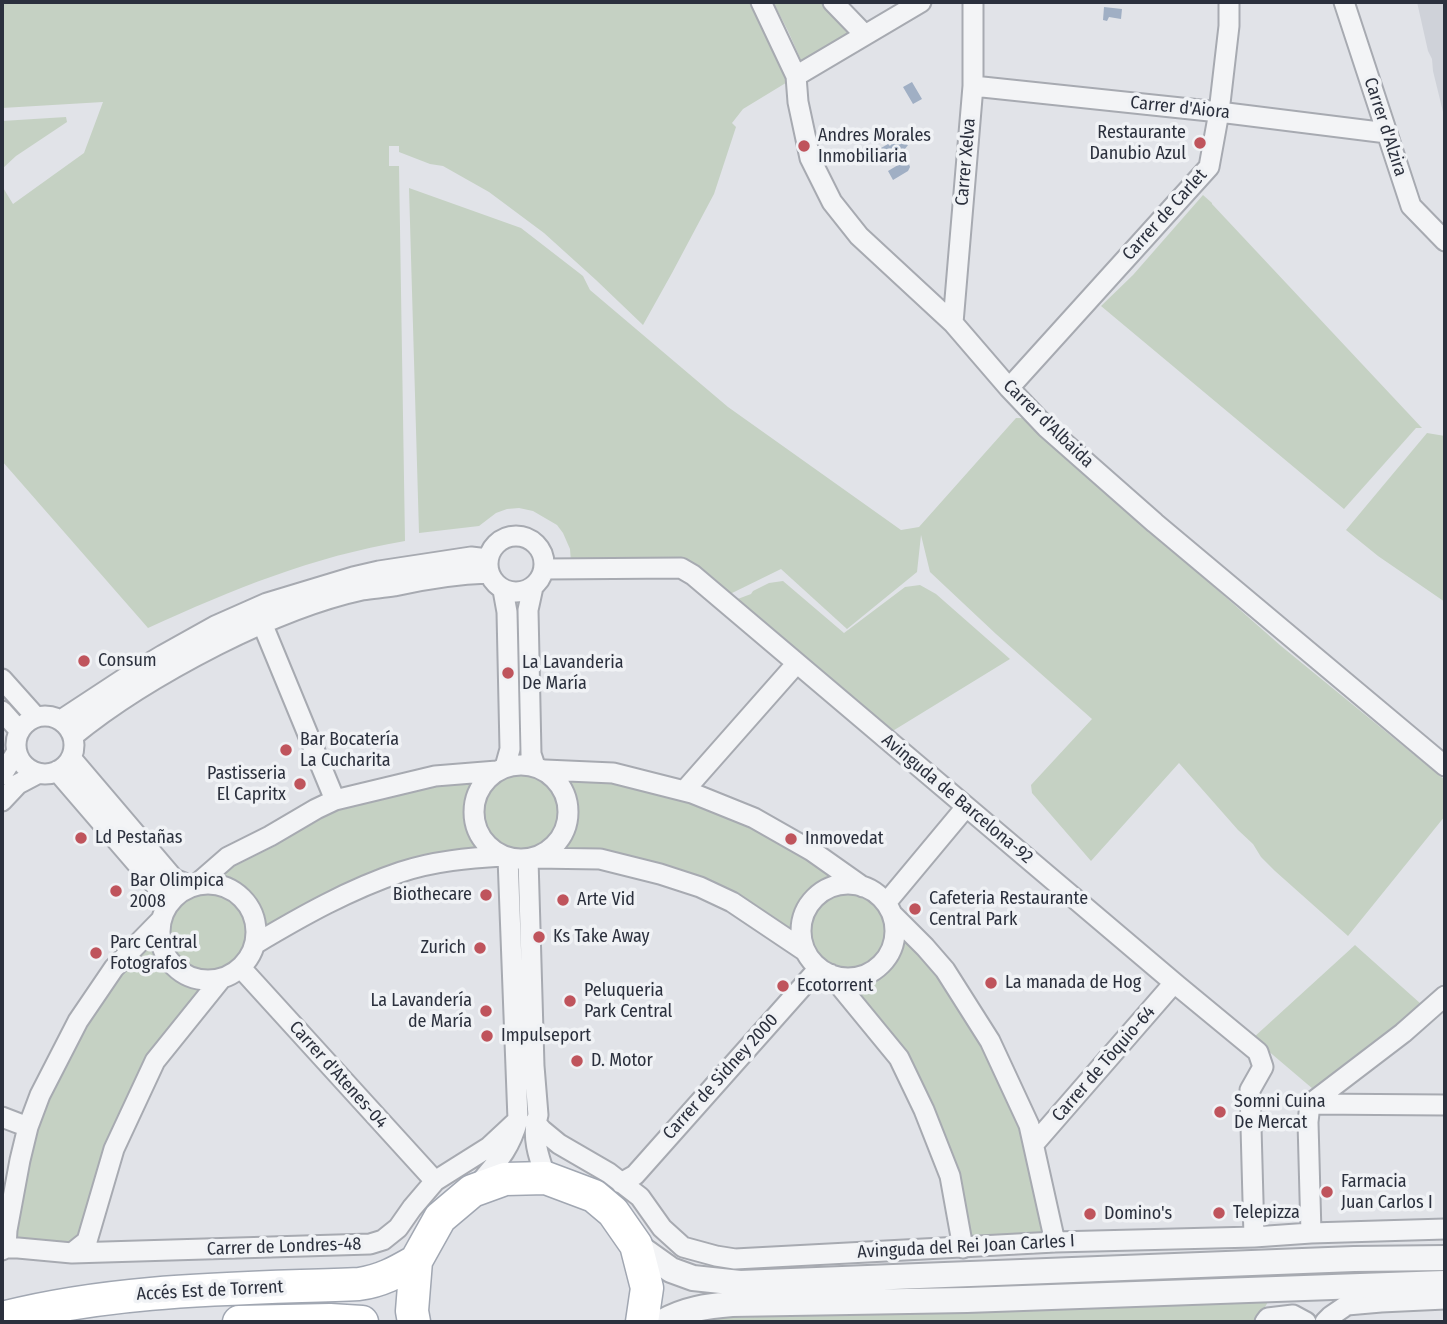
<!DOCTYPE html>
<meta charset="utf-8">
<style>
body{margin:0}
#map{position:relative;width:1447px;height:1324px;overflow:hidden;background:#e1e3e8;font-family:"Fira Sans Condensed",sans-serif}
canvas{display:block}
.frame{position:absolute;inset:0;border:4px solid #2b303d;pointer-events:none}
</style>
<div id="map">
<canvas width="1447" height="1324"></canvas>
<div class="frame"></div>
</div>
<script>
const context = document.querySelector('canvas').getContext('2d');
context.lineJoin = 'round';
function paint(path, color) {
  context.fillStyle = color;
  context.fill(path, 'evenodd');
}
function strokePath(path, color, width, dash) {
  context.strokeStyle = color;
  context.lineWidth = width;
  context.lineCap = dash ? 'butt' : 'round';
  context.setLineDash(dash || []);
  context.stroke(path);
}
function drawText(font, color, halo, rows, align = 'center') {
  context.font = font + ' "Fira Sans Condensed",sans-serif';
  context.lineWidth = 7;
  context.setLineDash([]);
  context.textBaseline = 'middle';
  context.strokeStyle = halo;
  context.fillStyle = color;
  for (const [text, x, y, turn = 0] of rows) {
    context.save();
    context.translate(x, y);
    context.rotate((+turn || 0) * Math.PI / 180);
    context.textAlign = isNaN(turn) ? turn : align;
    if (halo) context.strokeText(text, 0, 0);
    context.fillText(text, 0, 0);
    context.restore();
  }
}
paint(new Path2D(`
 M 1417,2 L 1445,2 L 1445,120 L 1433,71 L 1432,59 L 1428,51 Z`), '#cfd2d9');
paint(new Path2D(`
 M 2,2 L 753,2 L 789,81 L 743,109 L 732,123 L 736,127 L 714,194 L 672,273 L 643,325 L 596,280 L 544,233 L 489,192 L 443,166 L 430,164 L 399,152 L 399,146 L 389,146 L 389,166 L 399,166 L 405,541 C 311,557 234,589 148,628 L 2,461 L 2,186 L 13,204 L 84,153 L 103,102 L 2,108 Z
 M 773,2 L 821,2 L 853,37 L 804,67 L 788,31 Z
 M 66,117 L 67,122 L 16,156 L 2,169 L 2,121 Z
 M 409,188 L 521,228 L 583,276 L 590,290 L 728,407 L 901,530 L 919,527 L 1016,418 L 1023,418 L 1281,646 L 1445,780 L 1445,816 L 1348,936 L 1275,871 L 1261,857 L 1253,844 L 1238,830 L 1179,763 L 1091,861 L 1032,793 L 1031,785 L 1092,719 L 996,634 L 930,572 L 921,535 L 917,572 L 847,629 L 781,569 L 728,595 L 692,564 L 571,562 L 570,549 L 563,533 L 557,525 L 533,511 L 519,508 L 507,509 L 496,513 L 479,526 L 419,533 Z
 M 1203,195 L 1212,203 L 1212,204 L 1422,428 L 1416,428 L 1344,509 L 1101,306 L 1133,275 Z
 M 1427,433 L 1445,436 L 1445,602 L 1378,556 L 1346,530 Z
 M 783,581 L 844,633 L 905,587 L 920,585 L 936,594 L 1010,659 L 891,732 L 735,600 L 751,594 L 753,591 L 769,583 Z
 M 535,766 L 559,788 L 545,770 L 684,791 L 863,887 L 886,903 L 945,970 L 1029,1125 L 1056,1238 L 963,1248 L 913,1086 L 805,951 L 660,874 L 535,858 L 508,858 L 403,871 L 255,944 L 241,968 L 221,979 L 155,1061 L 72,1253 L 6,1248 L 28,1127 L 78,1021 L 160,921 L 169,901 L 316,809 L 497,771 Z
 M 1355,945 L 1421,1004 L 1370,1047 L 1313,1089 L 1253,1038 Z
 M 1268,1302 L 1256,1322 L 700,1322 L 711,1318 L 993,1312 Z`), '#c5d1c3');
paint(new Path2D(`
 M 1104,7 L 1122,9 L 1121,19 L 1109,17 L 1107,21 L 1103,20 Z
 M 912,82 L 922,99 L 913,104 L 903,87 Z
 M 896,138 L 908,145 C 902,153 897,159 886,158 L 881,148 L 888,144 L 890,146 Z
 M 903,162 L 909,164 L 910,167 L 908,171 L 893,180 L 888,171 Z`), '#a0afc4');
const minor = new Path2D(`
 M 761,2 L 796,76 L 798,102 L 810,158 L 832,202 L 859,236 L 953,323 L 1009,388 L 1046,427 L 1155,523 L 1445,766
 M 833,2 L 865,35
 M 1344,2 L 1411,206 L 1445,241
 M 796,76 L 921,2
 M 973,86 L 1219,112 L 1387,133
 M 953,323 L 973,86 L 973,2
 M 1009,388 L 1209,167 L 1219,112 L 1229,26 L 1229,2
 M488 564a28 28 0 1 1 56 0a28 28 0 1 1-56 0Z
 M 544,569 L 681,568 L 693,575 L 1178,986 L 1258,1052 L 1263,1067 L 1250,1090 L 1254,1237
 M 533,587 L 528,610 L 531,754 L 535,766
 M 503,590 L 507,612 L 510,749 L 505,767
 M 262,623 L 335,800
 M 2,679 L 36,717
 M 2,711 L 19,730
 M16 745a29 29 0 1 1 58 0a29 29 0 1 1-58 0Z
 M 61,720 L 128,676 L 163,655 L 215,626 L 267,603 L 353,577 L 379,571 L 471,557 L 488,559
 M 73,736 C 118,699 166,671 217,645 C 263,622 311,601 362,590 C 372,588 383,588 394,586 C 425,579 457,574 489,573
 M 71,758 L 174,879 L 191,886
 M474 812a47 47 0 1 1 94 0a47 47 0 1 1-94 0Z
 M 545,770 L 613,773 L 692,793 L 754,818 L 812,851 L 863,887
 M 57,771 L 169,901
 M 2,775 L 16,753
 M 684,791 L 797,663
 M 2,801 L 18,784 L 37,774
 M 535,858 L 600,859 L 660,874 L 700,887 L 732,902 L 805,951
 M 528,859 L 534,1066 L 538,1115 C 531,1136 539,1158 546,1178
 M160 932a48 48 0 1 1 96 0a48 48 0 1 1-96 0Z
 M 197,884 L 228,857 L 270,836 L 316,809 L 335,800 L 435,776 L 497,771
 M801 931a47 47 0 1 1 94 0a47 47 0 1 1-94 0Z
 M 886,903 L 966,807
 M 892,914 L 925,947 L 945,970 L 990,1041 L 1029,1125 L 1055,1242
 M 255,944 C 302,916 350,889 401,872 C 434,861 469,858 503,856
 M 241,968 L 435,1181
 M 830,974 L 899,1058 L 924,1110 L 950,1176 L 963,1248
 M 1310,1104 L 1403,1033 L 1445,996
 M 1310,1104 L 1445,1105
 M 1310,1104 L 1308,1122 L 1311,1233
 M 2,1117 L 28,1127
 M 535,1122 L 542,1130 L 559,1144 L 609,1173 L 640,1197 L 662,1228 L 683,1247 L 716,1256 L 735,1259 L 1055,1242 L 1254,1237 L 1311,1233 L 1445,1229
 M 1034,1144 L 1174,983
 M 621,1183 L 635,1175 L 819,968
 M 477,1186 C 497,1162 509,1151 518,1120 L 508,858
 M 6,1248 L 7,1230 L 20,1160 L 28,1127 L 40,1095 L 78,1021 L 114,968 L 160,921
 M 2,1250 L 6,1248 L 18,1248 L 72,1253 L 370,1244 L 383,1240 L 398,1228 L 412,1208 L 435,1181 L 489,1147 L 518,1120
 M 72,1253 L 87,1241 L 114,1149 L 155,1061 L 221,979
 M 1265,1322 L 1268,1318 L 1293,1315 L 1306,1322
 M 1325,1322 L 1331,1316 L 1347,1305 L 1381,1302 L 1445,1299`);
const tertiary = new Path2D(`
 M 636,1245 L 671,1270 L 693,1278 L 740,1283 L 1354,1259 L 1445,1258
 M 662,1322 C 685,1309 707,1306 732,1304 L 967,1300 L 1445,1283`);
const primary = new Path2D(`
 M 2,1318 C 120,1288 238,1289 359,1284 C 381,1281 397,1272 416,1261
 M 239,1322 L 330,1320 L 362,1322
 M 414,1322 L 412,1311 L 416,1261 L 440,1218 L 472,1191 L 505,1179 L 546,1178 L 594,1196 L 613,1212 L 636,1245 L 647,1288 L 642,1322`);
strokePath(minor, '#a7aab1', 23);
strokePath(tertiary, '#a7aab1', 28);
strokePath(primary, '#a1a7b2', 35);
strokePath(minor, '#f3f4f6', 19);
strokePath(tertiary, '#f3f4f6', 24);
strokePath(primary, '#fff', 32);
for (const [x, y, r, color] of [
 [1200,143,7,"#bf545c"],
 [804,146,7,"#bf545c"],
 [84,661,7,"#bf545c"],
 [508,673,7,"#bf545c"],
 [286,750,7,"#bf545c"],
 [300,784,7,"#bf545c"],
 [81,838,7,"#bf545c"],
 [791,839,7,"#bf545c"],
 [116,891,7,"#bf545c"],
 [486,895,7,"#bf545c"],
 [563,900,7,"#bf545c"],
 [915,909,7,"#bf545c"],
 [539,937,7,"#bf545c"],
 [480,948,7,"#bf545c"],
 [96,953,7,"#bf545c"],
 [991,983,7,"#bf545c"],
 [783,986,7,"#bf545c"],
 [570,1001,7,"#bf545c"],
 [486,1011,7,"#bf545c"],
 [487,1036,7,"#bf545c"],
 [577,1061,7,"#bf545c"],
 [1220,1112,7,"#bf545c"],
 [1327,1192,7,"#bf545c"],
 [1219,1213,7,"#bf545c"],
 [1090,1214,7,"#bf545c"]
]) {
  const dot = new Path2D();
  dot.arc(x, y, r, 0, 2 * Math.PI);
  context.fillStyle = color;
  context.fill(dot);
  strokePath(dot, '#f0f2f5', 2.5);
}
drawText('18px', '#2b303d', '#f0f2f5', [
 ["Carrer d'Aiora",1180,108,6],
 ["Carrer d'Alzira",1385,127,72],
 ["Carrer Xelva",966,162,-85],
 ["Carrer de Carlet",1165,215,-48],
 ["Carrer d'Albaida",1048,424,44],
 ["Avinguda de Barcelona-92",957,799,40],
 ["Carrer de Tòquio-64",1104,1064,-49],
 ["Carrer d'Atenes-04",338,1075,48],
 ["Carrer de Sidney 2000",721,1077,-48],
 ["Carrer de Londres-48",284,1247,-2],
 ["Avinguda del Rei Joan Carles I",966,1247,-3],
 ["Accés Est de Torrent",210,1291,-3]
]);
drawText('18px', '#2b303d', '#f0f2f5', [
 ["Restaurante",1186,133,"right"],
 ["Danubio Azul",1186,154,"right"],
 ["Andres Morales",818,136],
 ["Inmobiliaria",818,157],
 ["Consum",98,661],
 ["La Lavanderia",522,663],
 ["De María",522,684],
 ["Bar Bocatería",300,740],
 ["La Cucharita",300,761],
 ["Pastisseria",286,774,"right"],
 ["El Capritx",286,795,"right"],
 ["Ld Pestañas",95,838],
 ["Inmovedat",805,839],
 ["Bar Olimpica",130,881],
 ["2008",130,902],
 ["Biothecare",472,895,"right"],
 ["Cafeteria Restaurante",929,899],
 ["Central Park",929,920],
 ["Arte Vid",577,900],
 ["Ks Take Away",553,937],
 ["Parc Central",110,943],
 ["Fotografos",110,964],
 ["Zurich",466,948,"right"],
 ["La manada de Hog",1005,983],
 ["Ecotorrent",797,986],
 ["Peluqueria",584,991],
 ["Park Central",584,1012],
 ["La Lavandería",472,1001,"right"],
 ["de María",472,1022,"right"],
 ["Impulseport",501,1036],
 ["D. Motor",591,1061],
 ["Somni Cuina",1234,1102],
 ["De Mercat",1234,1123],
 ["Farmacia",1341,1182],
 ["Juan Carlos I",1341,1203],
 ["Telepizza",1233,1213],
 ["Domino's",1104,1214]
], 'left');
</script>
